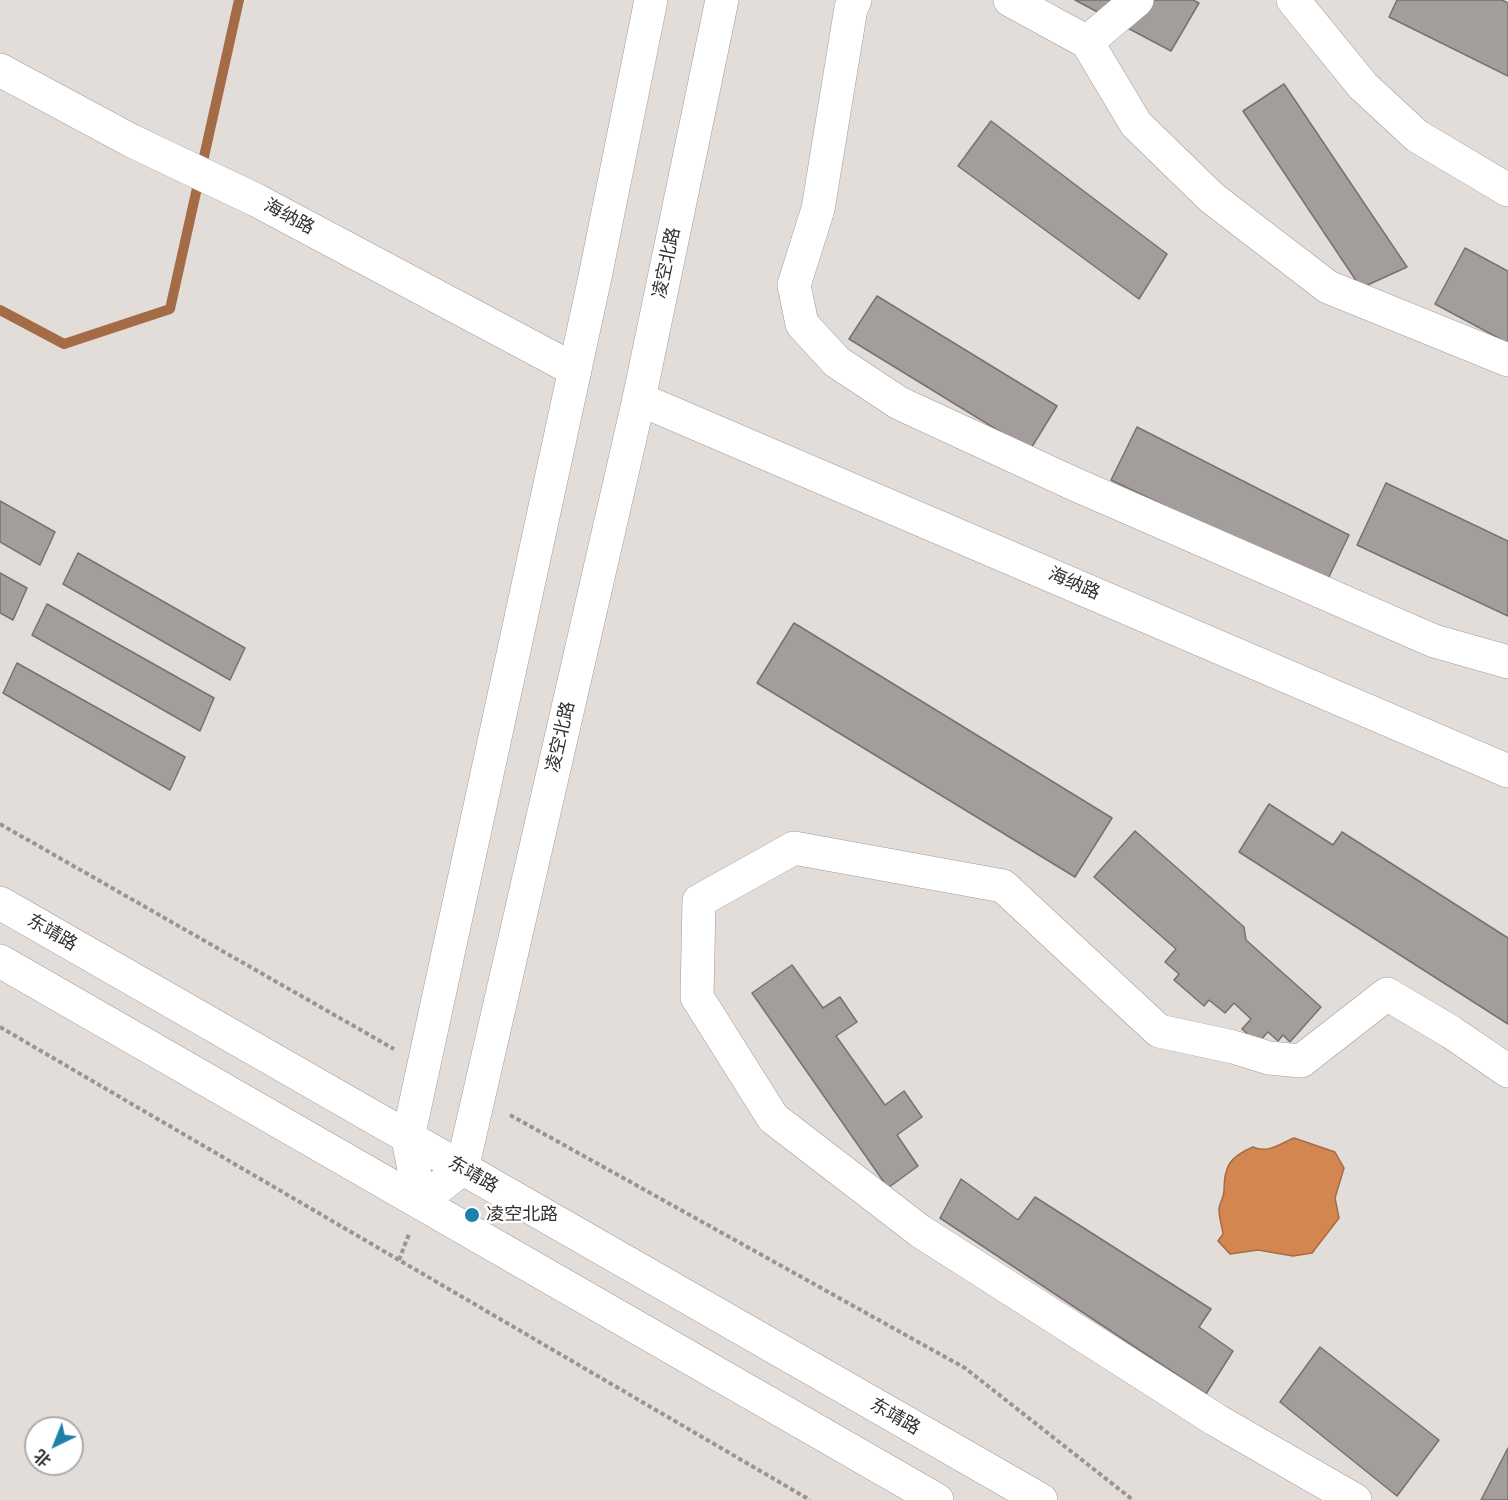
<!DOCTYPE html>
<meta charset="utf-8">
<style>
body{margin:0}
#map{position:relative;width:1508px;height:1500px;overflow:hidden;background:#e3ddda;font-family:"Fira Sans Condensed","Noto Sans SC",sans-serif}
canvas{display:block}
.north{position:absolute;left:24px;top:1416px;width:60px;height:60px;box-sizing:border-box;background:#fff;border:2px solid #adacab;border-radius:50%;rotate:223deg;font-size:16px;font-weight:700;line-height:24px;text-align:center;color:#312f2e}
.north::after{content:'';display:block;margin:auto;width:21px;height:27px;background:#1e7fab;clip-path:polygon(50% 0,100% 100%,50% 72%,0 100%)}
</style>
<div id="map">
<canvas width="1508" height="1500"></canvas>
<div class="north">北</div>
</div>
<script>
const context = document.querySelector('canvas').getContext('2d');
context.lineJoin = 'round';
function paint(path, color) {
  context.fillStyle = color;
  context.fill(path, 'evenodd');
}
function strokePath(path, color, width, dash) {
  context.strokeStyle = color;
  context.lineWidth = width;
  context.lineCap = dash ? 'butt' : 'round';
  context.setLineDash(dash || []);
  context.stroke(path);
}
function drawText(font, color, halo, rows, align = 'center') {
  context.font = font + ' "Fira Sans Condensed","Noto Sans SC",sans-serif';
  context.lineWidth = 5;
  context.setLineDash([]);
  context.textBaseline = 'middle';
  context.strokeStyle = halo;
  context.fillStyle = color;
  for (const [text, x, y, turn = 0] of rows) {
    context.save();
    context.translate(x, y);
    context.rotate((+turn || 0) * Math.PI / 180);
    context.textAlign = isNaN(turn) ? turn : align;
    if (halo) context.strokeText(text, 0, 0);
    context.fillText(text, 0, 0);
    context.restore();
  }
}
const water = new Path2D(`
 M 1294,1138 L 1335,1152 L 1344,1168 L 1335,1198 L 1339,1218 L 1312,1253 L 1293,1256 L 1258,1250 L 1230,1254 L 1218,1241 L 1223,1234 C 1222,1226 1219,1218 1219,1210 C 1219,1203 1224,1198 1224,1191 C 1224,1167 1229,1157 1253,1147 C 1267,1154 1280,1144 1294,1138 Z`);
paint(water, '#d48650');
strokePath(water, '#a36c46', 1.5);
strokePath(new Path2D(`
 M 0,310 L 64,344 L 170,309 L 239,0`), '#a36c46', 10);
const building = new Path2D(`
 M 1075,0 L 1193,0 L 1199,3 L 1171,51 Z
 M 1397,0 L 1502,0 L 1508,3 L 1508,76 L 1389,17 Z
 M 1284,84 L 1407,267 L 1361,288 L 1243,111 Z
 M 991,121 L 1167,254 L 1139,299 L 958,166 Z
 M 1465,248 L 1508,271 L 1508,343 L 1435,304 Z
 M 877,296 L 1057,406 L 1030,450 L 849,339 Z
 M 1137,427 L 1349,535 L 1326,583 L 1111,480 Z
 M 1386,483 L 1508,541 L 1508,616 L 1357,545 Z
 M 0,501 L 55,532 L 40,565 L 0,542 Z
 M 78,553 L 245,648 L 230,680 L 63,584 Z
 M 0,573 L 27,588 L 13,620 L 0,613 Z
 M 47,604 L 214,698 L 200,731 L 32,635 Z
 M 794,623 L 1112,818 L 1075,877 L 757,683 Z
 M 17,663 L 185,757 L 170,790 L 3,693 Z
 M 1269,804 L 1333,845 L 1342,832 L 1508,938 L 1508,1024 L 1239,852 Z
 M 1135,831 L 1244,927 L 1246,940 L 1321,1007 L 1290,1042 L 1283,1035 L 1278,1041 L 1268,1032 L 1258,1043 L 1242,1029 L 1251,1019 L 1234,1003 L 1225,1013 L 1209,1000 L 1204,1006 L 1174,980 L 1179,974 L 1165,962 L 1176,949 L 1094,877 Z
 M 792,965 L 823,1008 L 840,997 L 857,1022 L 836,1036 L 885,1105 L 904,1091 L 922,1117 L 897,1135 L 918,1166 L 888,1188 L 752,993 Z
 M 961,1179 L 1018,1220 L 1035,1197 L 1211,1309 L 1199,1327 L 1233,1351 L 1206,1394 L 940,1218 Z
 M 1320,1347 L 1439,1440 L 1397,1496 L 1280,1402 Z
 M 1508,1448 L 1508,1500 L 1481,1500 Z`);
paint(building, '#a39e9b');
strokePath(building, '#77726f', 1.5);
const minor = new Path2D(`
 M 855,0 L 851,8 L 818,209 L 794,285 L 802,324 L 837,362 L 899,403 L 1072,483 L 1434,641 L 1508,662
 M 1010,0 L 1087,42 L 1136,124 L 1212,198 L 1328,287 L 1508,360
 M 1293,0 L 1363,86 L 1417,136 L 1508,190
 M 1087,42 L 1137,0
 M 0,70 L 132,141 L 256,200 L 575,370
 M 639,399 L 1508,771
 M 1355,1500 L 1216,1420 L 920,1231 L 773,1118 L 697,997 L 699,901 L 794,848 L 1003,886 L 1159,1031 L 1233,1047 L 1269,1058 L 1301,1061 L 1387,994 L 1451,1032 L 1508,1071`);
const major = new Path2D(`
 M 651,0 L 595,277 L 408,1138 L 420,1202 L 462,1169 L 639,399 L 722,0
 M 0,903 L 1041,1500
 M 0,961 L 937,1500`);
strokePath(minor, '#a09b98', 34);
strokePath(major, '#a09b98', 34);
strokePath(new Path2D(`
 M 0,824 L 394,1049
 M 0,1027 L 810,1500
 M 510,1115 L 965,1368 L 1133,1500
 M 399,1260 L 409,1234`), '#999593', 4, [4.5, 3]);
strokePath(minor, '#fff', 33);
strokePath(major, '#fff', 33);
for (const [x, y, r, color] of [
 [472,1215,8,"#1e7fab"]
]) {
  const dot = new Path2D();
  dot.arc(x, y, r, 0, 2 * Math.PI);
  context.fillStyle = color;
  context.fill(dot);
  strokePath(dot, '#fff', 2);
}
drawText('18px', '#312f2e', '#fff', [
 ["海纳路",289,217,28],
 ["凌空北路",667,263,-78],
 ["海纳路",1074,584,23],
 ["凌空北路",561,737,-77],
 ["东靖路",52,933,30],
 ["东靖路",473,1175,30],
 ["东靖路",895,1417,30]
]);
drawText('18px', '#312f2e', '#fff', [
 ["凌空北路",486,1215]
], 'left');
</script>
